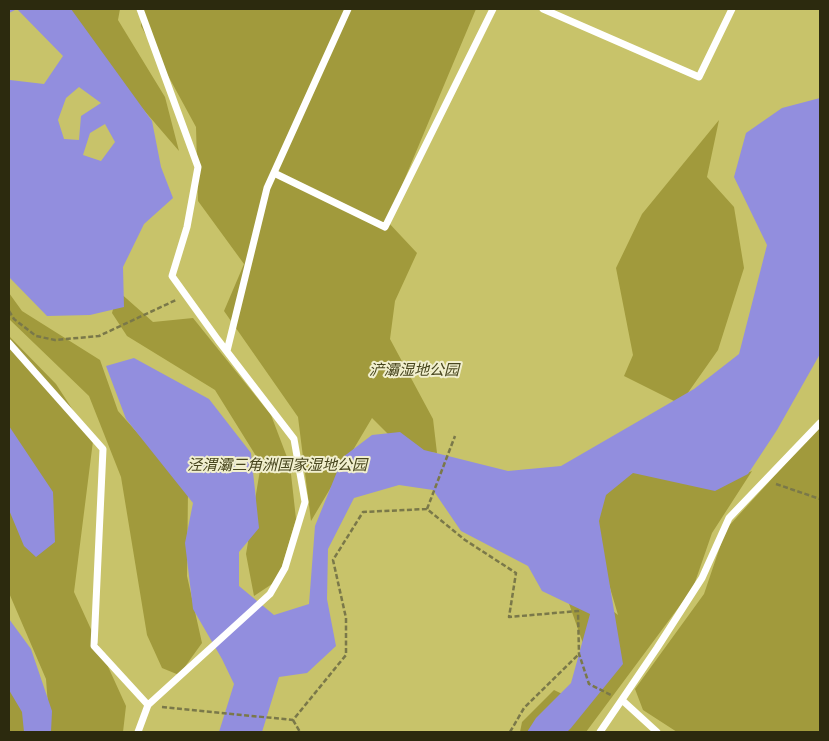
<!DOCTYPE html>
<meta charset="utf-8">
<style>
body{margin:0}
#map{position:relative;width:829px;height:741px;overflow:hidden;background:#d4d08d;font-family:"Playfair Display",serif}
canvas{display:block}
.frame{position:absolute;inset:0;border:10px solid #2c2a0e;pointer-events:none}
</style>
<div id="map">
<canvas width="829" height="741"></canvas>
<div class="frame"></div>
</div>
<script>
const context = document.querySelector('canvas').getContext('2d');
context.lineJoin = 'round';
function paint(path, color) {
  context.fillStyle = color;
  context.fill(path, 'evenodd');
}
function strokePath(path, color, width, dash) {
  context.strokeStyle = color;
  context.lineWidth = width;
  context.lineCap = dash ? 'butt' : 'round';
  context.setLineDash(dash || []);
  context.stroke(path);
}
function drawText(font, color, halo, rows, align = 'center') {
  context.font = font + ' "Playfair Display","Noto Sans SC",serif';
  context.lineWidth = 4;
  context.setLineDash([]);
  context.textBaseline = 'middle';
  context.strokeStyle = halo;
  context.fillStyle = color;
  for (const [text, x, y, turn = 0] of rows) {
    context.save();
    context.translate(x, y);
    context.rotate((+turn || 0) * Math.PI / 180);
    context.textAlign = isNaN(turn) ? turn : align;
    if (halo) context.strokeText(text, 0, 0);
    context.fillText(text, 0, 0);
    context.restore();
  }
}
paint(new Path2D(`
 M 9,9 L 820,9 L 820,732 L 9,732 Z`), '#c8c36a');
paint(new Path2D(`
 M 65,9 L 120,9 L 118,20 L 165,97 L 179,151 L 75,30 Z
 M 142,9 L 476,9 L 387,221 L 417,253 L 395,301 L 390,339 L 433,419 L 437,453 L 403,449 L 372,418 L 311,521 L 298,417 L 224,311 L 244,264 L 198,201 L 196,127 L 141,26 Z
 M 719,120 L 707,177 L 734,207 L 744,268 L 718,350 L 680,404 L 624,376 L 633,355 L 616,268 L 642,214 Z
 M 118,291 L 153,322 L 193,318 L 271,415 L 290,465 L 296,519 L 278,580 L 254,596 L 246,554 L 261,464 L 215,390 L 127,336 L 112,313 Z
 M 9,293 L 22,311 L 100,360 L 118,411 L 188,490 L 187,576 L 202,643 L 179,675 L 162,668 L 147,635 L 121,477 L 89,396 L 9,319 Z
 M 9,336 L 56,384 L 93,441 L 74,592 L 126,706 L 123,732 L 50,732 L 46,679 L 9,593 Z
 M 820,426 L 820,732 L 677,732 L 643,710 L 635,689 L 704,594 L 726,529 Z
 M 635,470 L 715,486 L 752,471 L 712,533 L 693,588 L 586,732 L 520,732 L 522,722 L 554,690 L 587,706 L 585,649 L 567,598 L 588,592 L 618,615 L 593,530 L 603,484 Z
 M 9,679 L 27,698 L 28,732 L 9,732 Z`), '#a19a3c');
paint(new Path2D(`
 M 9,9 L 71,9 L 152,121 L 161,167 L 173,198 L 144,224 L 123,267 L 124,307 L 90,315 L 47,316 L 9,277 L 9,76 L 10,80 L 44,84 L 63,56 L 17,9 L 9,13 ZM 79,87 L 101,103 L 81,116 L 79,140 L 64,139 L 58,120 L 66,98 ZM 105,124 L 115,142 L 101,161 L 83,155 L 90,133 Z
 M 820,98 L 820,354 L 777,430 L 748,474 L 715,491 L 633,473 L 606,495 L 599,521 L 623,664 L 571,728 L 567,732 L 527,732 L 536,718 L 571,683 L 590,614 L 542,591 L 528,566 L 461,531 L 433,490 L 399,485 L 354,498 L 328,549 L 327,599 L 336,646 L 307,673 L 279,677 L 262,732 L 219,732 L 234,684 L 222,659 L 193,609 L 185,543 L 193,503 L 126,419 L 106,366 L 134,358 L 209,399 L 251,453 L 259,528 L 239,552 L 239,586 L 274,615 L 309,604 L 315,526 L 343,457 L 372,435 L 400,432 L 424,450 L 508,471 L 561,466 L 694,389 L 739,354 L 767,245 L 734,177 L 746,133 L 782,108 Z
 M 9,426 L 53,492 L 55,542 L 36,557 L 24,546 L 9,510 Z
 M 9,619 L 31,649 L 52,711 L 51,732 L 24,732 L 22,712 L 9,690 Z`), '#928ede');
strokePath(new Path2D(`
 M 9,311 L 14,319 L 36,336 L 55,340 L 99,336 L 176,300
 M 776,484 L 820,499
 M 427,509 L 455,436
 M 162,707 L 293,720 L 346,655 L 346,618 L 333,560 L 363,512 L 427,509 L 465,540 L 516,573 L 509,617 L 578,611 L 579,654 L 589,684 L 611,695
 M 293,720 L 300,732
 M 510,732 L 524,708 L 579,654`), '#7a7849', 2.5, [5, 2.5]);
strokePath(new Path2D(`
 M 543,9 L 699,77 L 732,9
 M 274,173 L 385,227 L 493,9
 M 9,343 L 103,449 L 94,646 L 148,705
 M 227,351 L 267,188 L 348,9
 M 622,700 L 657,732
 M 138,732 L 148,705 L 270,594 L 285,568 L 305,502 L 294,439 L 218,340 L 172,276 L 187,227 L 198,167 L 140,9
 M 600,732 L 657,648 L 702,578 L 729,518 L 820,423`), '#fff', 7);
drawText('italic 15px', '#47451d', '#f1efce', [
 ["浐灞湿地公园",414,370],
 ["泾渭灞三角洲国家湿地公园",277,465]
]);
</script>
